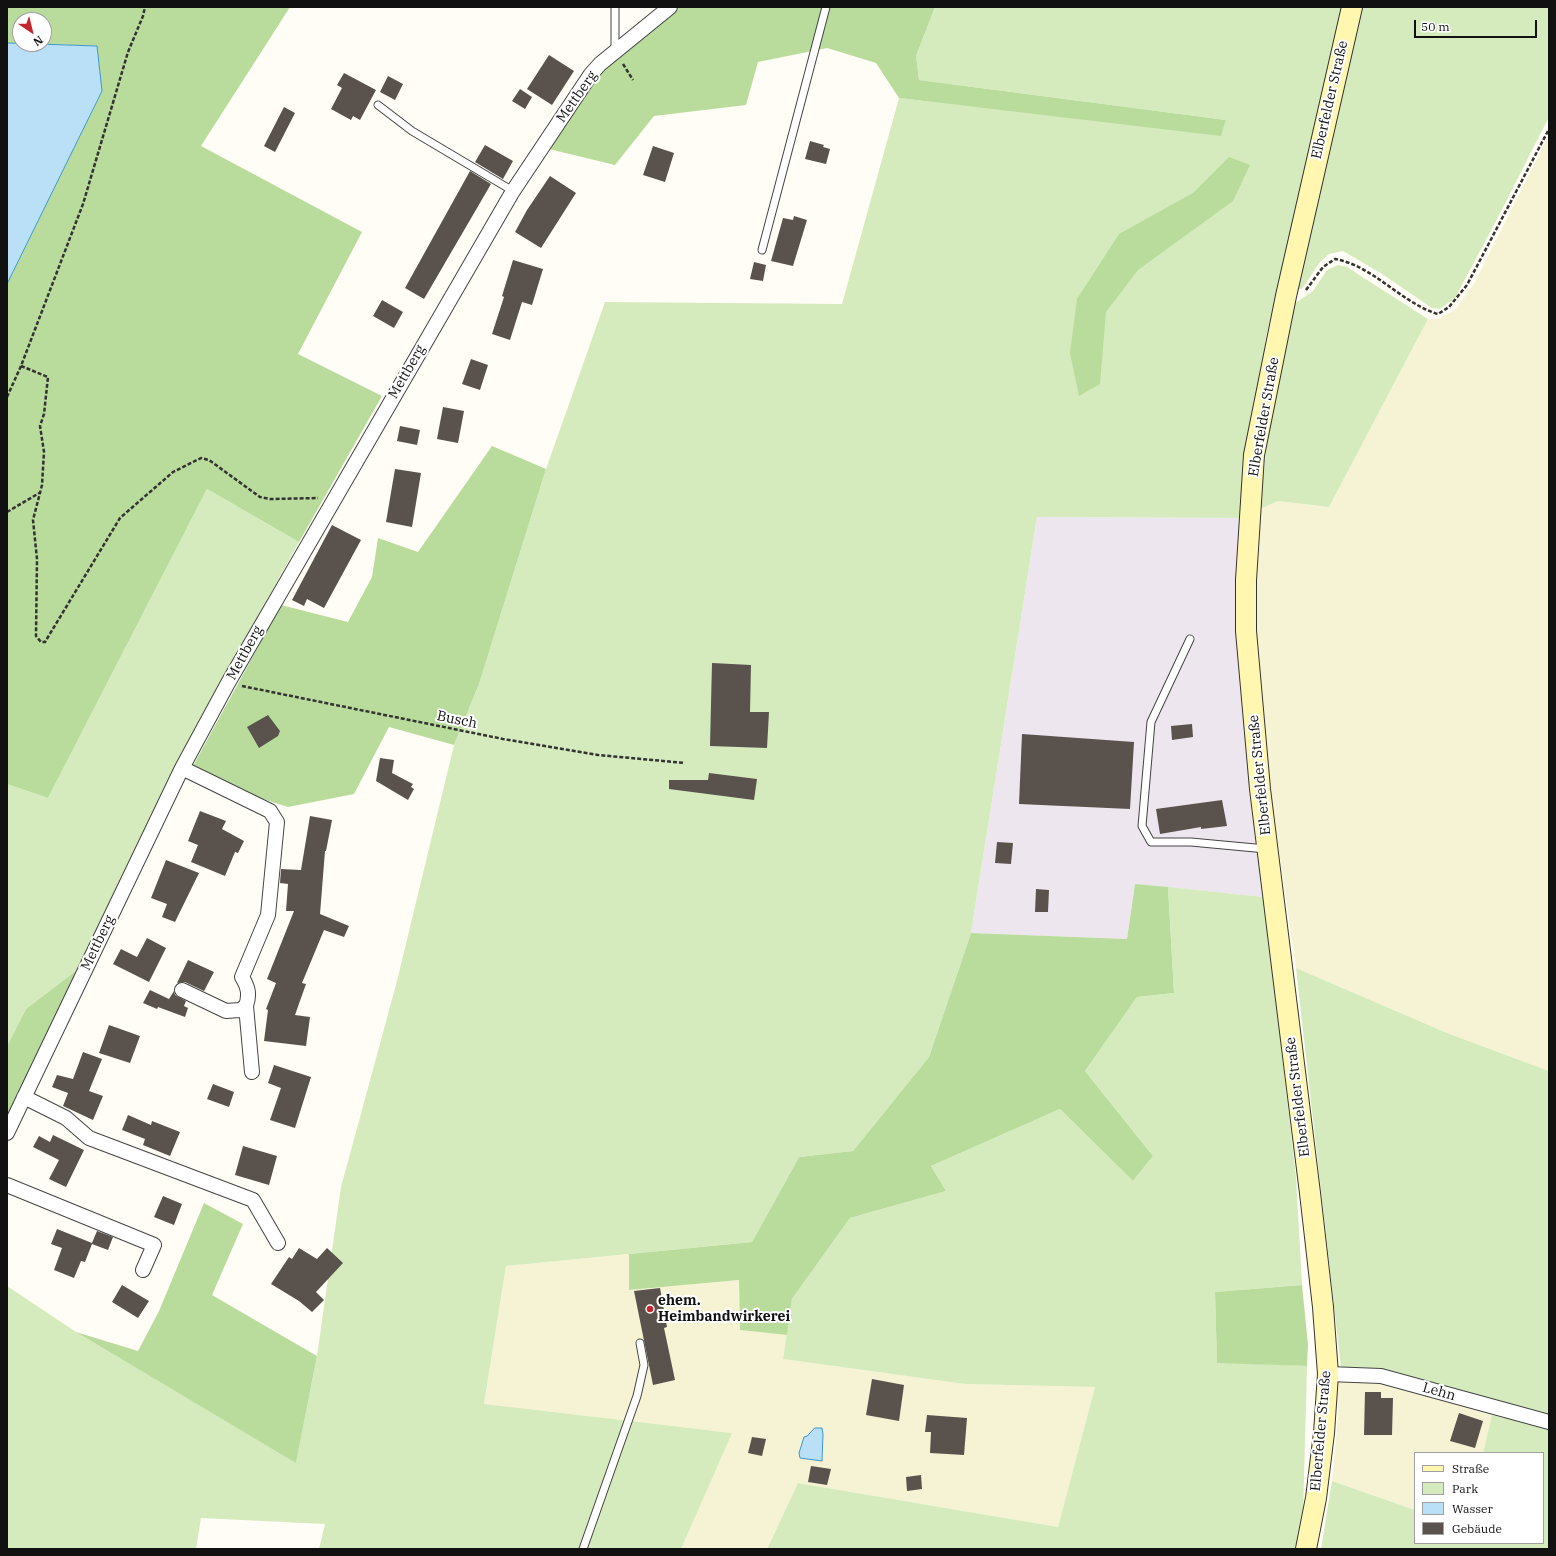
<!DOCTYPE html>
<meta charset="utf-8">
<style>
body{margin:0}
#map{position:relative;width:1556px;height:1556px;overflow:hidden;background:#fffdf5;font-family:"IBM Plex Serif",serif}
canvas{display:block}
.frame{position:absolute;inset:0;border:8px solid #111;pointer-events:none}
.legend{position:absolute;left:1414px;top:1452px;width:130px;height:92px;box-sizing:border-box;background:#fff;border:1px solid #a0a0a0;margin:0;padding:5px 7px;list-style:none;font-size:12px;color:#111}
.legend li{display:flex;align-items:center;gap:8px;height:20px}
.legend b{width:20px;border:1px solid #a0a0a0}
.north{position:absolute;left:12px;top:12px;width:40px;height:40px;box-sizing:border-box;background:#fff;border:1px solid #a0a0a0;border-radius:50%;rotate:145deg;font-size:11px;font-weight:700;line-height:16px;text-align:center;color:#111}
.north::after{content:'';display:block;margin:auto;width:14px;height:18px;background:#c4262e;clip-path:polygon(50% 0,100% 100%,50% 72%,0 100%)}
.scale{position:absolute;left:1414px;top:20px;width:123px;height:18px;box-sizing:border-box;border:2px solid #111;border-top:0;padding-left:5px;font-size:12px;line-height:14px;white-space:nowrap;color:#111;-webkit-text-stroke:3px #fff;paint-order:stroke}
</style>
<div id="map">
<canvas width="1556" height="1556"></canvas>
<div class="frame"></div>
<ul class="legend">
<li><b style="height:5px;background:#fff6b0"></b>Straße</li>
<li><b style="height:11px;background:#d5ebbd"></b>Park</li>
<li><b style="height:11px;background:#b9e0f7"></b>Wasser</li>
<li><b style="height:11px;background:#5a524d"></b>Gebäude</li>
</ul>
<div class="north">N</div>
<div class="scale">50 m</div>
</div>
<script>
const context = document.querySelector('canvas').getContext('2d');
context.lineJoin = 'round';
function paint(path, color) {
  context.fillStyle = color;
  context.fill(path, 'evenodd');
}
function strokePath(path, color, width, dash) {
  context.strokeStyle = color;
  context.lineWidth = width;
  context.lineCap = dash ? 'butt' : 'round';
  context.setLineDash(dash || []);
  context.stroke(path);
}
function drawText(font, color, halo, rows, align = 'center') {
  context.font = font + ' "IBM Plex Serif",serif';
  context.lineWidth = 4;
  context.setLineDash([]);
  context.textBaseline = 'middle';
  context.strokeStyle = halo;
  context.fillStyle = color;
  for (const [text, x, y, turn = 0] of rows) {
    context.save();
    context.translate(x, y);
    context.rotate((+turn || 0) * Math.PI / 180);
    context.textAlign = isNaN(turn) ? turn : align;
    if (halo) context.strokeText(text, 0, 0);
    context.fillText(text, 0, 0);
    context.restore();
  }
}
paint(new Path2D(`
 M 1037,517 L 1242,518 L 1264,897 L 1135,884 L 1127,939 L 971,933 Z`), '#eee6ef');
paint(new Path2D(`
 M 1549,135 L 1549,1071 L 1447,1033 L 1296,968 L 1266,762 L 1256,643 L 1255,543 L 1260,509 L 1278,501 L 1329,507 L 1428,319 L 1438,319 L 1455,310 L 1475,282 Z
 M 629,1254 L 629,1290 L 739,1280 L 740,1330 L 787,1335 L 783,1359 L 965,1384 L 1095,1387 L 1058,1527 L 798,1483 L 767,1549 L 681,1549 L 731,1433 L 484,1405 L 506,1266 Z
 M 1337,1380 L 1383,1383 L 1492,1415 L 1483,1453 L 1415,1453 L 1415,1510 L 1332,1481 L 1338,1416 Z`), '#f6f3d4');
paint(new Path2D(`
 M 935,7 L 1343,7 L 1266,337 L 1242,518 L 1037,517 L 971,933 L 929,1057 L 853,1151 L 799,1157 L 752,1242 L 506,1266 L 484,1404 L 732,1433 L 681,1549 L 319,1549 L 325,1524 L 201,1518 L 196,1549 L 7,1549 L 7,1286 L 76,1332 L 296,1462 L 317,1356 L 341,1187 L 397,981 L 454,745 L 479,684 L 546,469 L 605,302 L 842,304 L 899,98 L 1221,135 L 1226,120 L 919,80 L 916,56 Z
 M 1361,7 L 1549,7 L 1549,117 L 1496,221 L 1455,298 L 1440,309 L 1432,308 L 1382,274 L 1343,251 L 1329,254 L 1320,262 L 1302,289 L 1297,289 Z
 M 1338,265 L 1347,267 L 1428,319 L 1329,507 L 1278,501 L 1260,509 L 1268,432 L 1294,304 L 1313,291 L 1327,270 Z
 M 207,489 L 299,542 L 178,760 L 77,970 L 26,1009 L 7,1046 L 7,784 L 48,798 Z
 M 1168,887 L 1264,897 L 1296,1177 L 1302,1285 L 1215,1292 L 1217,1362 L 1307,1366 L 1303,1516 L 1295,1549 L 767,1549 L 798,1483 L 1058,1527 L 1095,1387 L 965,1384 L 783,1359 L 792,1299 L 850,1218 L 946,1191 L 931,1166 L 1060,1109 L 1133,1181 L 1153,1156 L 1085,1071 L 1137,997 L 1174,993 Z
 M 1296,968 L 1447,1033 L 1549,1071 L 1549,1418 L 1341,1368 Z
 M 1492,1415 L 1549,1429 L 1549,1549 L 1321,1549 L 1332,1481 L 1415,1510 L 1415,1543 L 1543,1543 L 1543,1453 L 1483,1453 Z`), '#d5ebbd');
paint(new Path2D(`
 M 7,7 L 290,7 L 201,146 L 362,232 L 298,354 L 382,396 L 299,542 L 207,489 L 48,798 L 7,784 L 7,284 L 102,91 L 97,46 L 44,44 L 44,20 L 20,20 L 20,43 L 7,43 Z
 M 677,7 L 935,7 L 916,56 L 919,80 L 1226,120 L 1221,136 L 899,98 L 876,63 L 827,48 L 758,62 L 746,105 L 654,116 L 615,165 L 549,149 L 600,71 Z
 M 1229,157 L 1250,165 L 1233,201 L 1138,270 L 1106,312 L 1100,384 L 1079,396 L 1070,353 L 1077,299 L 1119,234 L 1193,193 Z
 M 492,446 L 546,469 L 479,684 L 454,745 L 389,727 L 354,794 L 288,807 L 188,775 L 281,605 L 348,622 L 372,577 L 378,538 L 418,552 Z
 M 1135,884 L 1168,887 L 1174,993 L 1137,997 L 1085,1071 L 1153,1156 L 1133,1181 L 1060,1109 L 931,1166 L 946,1191 L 850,1218 L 792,1299 L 787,1335 L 740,1330 L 739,1280 L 629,1290 L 629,1254 L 752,1242 L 799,1157 L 853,1151 L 929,1057 L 971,933 L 1127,939 Z
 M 77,970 L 7,1116 L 7,1046 L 26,1009 Z
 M 204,1203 L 243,1224 L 212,1295 L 317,1356 L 296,1463 L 76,1332 L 138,1351 L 159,1311 Z
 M 1302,1285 L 1308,1345 L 1307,1366 L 1217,1363 L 1215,1292 Z`), '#b9dc9c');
const water = new Path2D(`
 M 7,43 L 97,46 L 102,91 L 7,284 Z
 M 815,1428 L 822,1428 L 823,1434 L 822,1461 L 800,1458 L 799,1453 L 804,1437 L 807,1436 Z`);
paint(water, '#b9e0f7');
strokePath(water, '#3f96cf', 1);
paint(new Path2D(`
 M 549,55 L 574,71 L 552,105 L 527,89 Z
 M 344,73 L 376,90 L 360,120 L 353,116 L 351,120 L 331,109 L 342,88 L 337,85 Z
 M 388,76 L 403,84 L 395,100 L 380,92 Z
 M 520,89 L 532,97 L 525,109 L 512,101 Z
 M 284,107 L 295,113 L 275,152 L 264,146 Z
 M 810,141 L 824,145 L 823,147 L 830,149 L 826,164 L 805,159 Z
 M 485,145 L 513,161 L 503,179 L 475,162 Z
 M 653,146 L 674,153 L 665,182 L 643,175 Z
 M 470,171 L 491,184 L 424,299 L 405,288 Z
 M 550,176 L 576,193 L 541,248 L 515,232 L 527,210 Z
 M 794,216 L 807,220 L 793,266 L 771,261 L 783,218 L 793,220 Z
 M 513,260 L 543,269 L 532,305 L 522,302 L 510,340 L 492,334 L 504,297 L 502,296 Z
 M 754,262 L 766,265 L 763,281 L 750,279 Z
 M 382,300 L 403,312 L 394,328 L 373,316 Z
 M 471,359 L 488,365 L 480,390 L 462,384 Z
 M 443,407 L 464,411 L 458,443 L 437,439 Z
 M 400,426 L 420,430 L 417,445 L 397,441 Z
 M 395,469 L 421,473 L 412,527 L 386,522 Z
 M 332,525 L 361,540 L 324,608 L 307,599 L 304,606 L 292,600 Z
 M 712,663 L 751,665 L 750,712 L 769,712 L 767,748 L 710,746 Z
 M 268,715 L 280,731 L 278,736 L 259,748 L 247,727 Z
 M 1192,724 L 1193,737 L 1172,740 L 1171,726 Z
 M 1022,734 L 1134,742 L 1130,809 L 1019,804 Z
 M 380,758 L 394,760 L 392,773 L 413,784 L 411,787 L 414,789 L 408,800 L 376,781 Z
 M 709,773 L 757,779 L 754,800 L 669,789 L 669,780 L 708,780 Z
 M 1222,800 L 1227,826 L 1201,829 L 1201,827 L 1160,834 L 1156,809 Z
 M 200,811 L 226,821 L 222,829 L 244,841 L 238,853 L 235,852 L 225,876 L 191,862 L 198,845 L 188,841 Z
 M 310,816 L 332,820 L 326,851 L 325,851 L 320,914 L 349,926 L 344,937 L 324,930 L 302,983 L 306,984 L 295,1015 L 310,1017 L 306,1046 L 264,1041 L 268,1010 L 266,1009 L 276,983 L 267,979 L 294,911 L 286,911 L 288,884 L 280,883 L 281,869 L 301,870 Z
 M 997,842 L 1013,843 L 1011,864 L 995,863 Z
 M 166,860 L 199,873 L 175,922 L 162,917 L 167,904 L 151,898 Z
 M 1036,889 L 1049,890 L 1048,912 L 1035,912 Z
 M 147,938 L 166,948 L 149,982 L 113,964 L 121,949 L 137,957 Z
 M 188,960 L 214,972 L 204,991 L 185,982 L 177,983 Z
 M 150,990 L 169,999 L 174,991 L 175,995 L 186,1001 L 184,1006 L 188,1008 L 185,1017 L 158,1007 L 157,1009 L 143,1003 Z
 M 109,1025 L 140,1036 L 130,1063 L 99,1053 Z
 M 83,1052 L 102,1059 L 89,1091 L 103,1096 L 93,1120 L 63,1106 L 68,1093 L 52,1087 L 57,1075 L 73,1079 Z
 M 274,1065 L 311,1077 L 295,1128 L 270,1120 L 281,1088 L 268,1083 Z
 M 213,1084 L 234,1092 L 229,1107 L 207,1099 Z
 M 128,1115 L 151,1125 L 152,1121 L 180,1132 L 170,1156 L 143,1145 L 145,1139 L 122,1130 Z
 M 53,1135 L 84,1150 L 66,1187 L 49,1179 L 59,1160 L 33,1147 L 39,1136 L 50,1142 Z
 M 243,1146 L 277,1156 L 269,1185 L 235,1175 Z
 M 163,1196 L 182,1204 L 174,1225 L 154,1217 Z
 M 57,1229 L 92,1243 L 97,1231 L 113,1237 L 108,1250 L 92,1244 L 85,1262 L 81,1261 L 74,1278 L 54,1270 L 62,1248 L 51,1244 Z
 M 299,1248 L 317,1259 L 327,1248 L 343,1263 L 316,1292 L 324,1300 L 312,1312 L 299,1301 L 271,1284 L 289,1257 L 292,1259 Z
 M 122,1285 L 149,1301 L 138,1318 L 112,1302 Z
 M 660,1288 L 667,1327 L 664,1328 L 675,1380 L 653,1385 L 634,1291 Z
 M 872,1379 L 904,1385 L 899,1421 L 866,1415 Z
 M 1365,1392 L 1381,1392 L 1381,1398 L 1393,1398 L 1392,1435 L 1364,1435 Z
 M 1459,1413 L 1483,1421 L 1475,1448 L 1450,1441 Z
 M 927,1415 L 967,1418 L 964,1455 L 930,1453 L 931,1432 L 925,1432 Z
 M 752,1437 L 766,1439 L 762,1456 L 748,1453 Z
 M 811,1466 L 831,1469 L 827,1485 L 808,1482 Z
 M 921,1475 L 922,1489 L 907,1491 L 906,1477 Z`), '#5a524d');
const service = new Path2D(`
 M 615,51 L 615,7
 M 378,105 L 412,131 L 513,191
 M 762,250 L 826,7
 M 1190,639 L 1151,722 L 1142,826 L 1151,842 L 1191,842 L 1266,849
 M 583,1549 L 637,1396 L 644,1365 L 640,1343`);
const minor = new Path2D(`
 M 182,768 L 270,811 L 277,822 L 268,915 L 242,977 C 248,987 250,994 246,1006 L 240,1010 L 226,1011 L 182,990
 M 246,1006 L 252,1072
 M 24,1097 L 66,1118 L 89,1138 L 253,1200 L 278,1243
 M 7,1133 L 182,768 L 228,683 L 513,191 L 591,74 L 600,64 L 670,7
 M 7,1185 L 154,1245 L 143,1270
 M 1328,1374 L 1381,1376 L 1549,1422`);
const secondary = new Path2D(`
 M 1306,1549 L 1316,1498 L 1324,1433 L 1328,1374 L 1323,1307 L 1310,1193 L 1260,789 L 1246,631 L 1246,580 L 1254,455 L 1286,296 L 1352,7`);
strokePath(service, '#444', 9);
strokePath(minor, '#444', 16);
strokePath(secondary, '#333', 22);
strokePath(new Path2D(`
 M 623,64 L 633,80
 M 1306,290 L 1323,267 L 1335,259 C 1374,266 1401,303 1438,314 L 1449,307 L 1467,285 L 1549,129
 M 21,366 L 48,377 L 44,414 L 40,426 L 44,452 L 42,485 L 33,520 L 37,559 L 36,636 L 41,642 L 45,642 L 48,637 L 120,518 L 173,472 L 201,458 L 209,460 L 260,497 L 270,499 L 318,498
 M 7,397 L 21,366 L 83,204 L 128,52 L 143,16 L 145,7
 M 7,512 L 41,492
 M 242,686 L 503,739 L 598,755 L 685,763`), '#333', 2.5, [4, 2]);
strokePath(service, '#fff', 7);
strokePath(minor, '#fff', 14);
strokePath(secondary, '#fff6b0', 20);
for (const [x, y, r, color] of [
 [650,1309,4,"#c4262e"]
]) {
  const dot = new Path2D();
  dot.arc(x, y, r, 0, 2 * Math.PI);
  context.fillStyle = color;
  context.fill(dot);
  strokePath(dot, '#fff', 1.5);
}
drawText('14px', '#111', '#fff', [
 ["Mettberg",577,97,-55],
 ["Elberfelder Straße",1330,100,-77],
 ["Mettberg",407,372,-60],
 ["Elberfelder Straße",1264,417,-80],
 ["Mettberg",245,653,-61],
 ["Busch",457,720,12],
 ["Elberfelder Straße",1260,775,-96],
 ["Mettberg",98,943,-64],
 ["Elberfelder Straße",1298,1097,-97],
 ["Lehn",1439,1392,16],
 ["Elberfelder Straße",1321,1431,-85]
]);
drawText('bold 14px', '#111', '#fff', [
 ["ehem.",658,1301],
 ["Heimbandwirkerei",658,1317]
], 'left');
</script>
